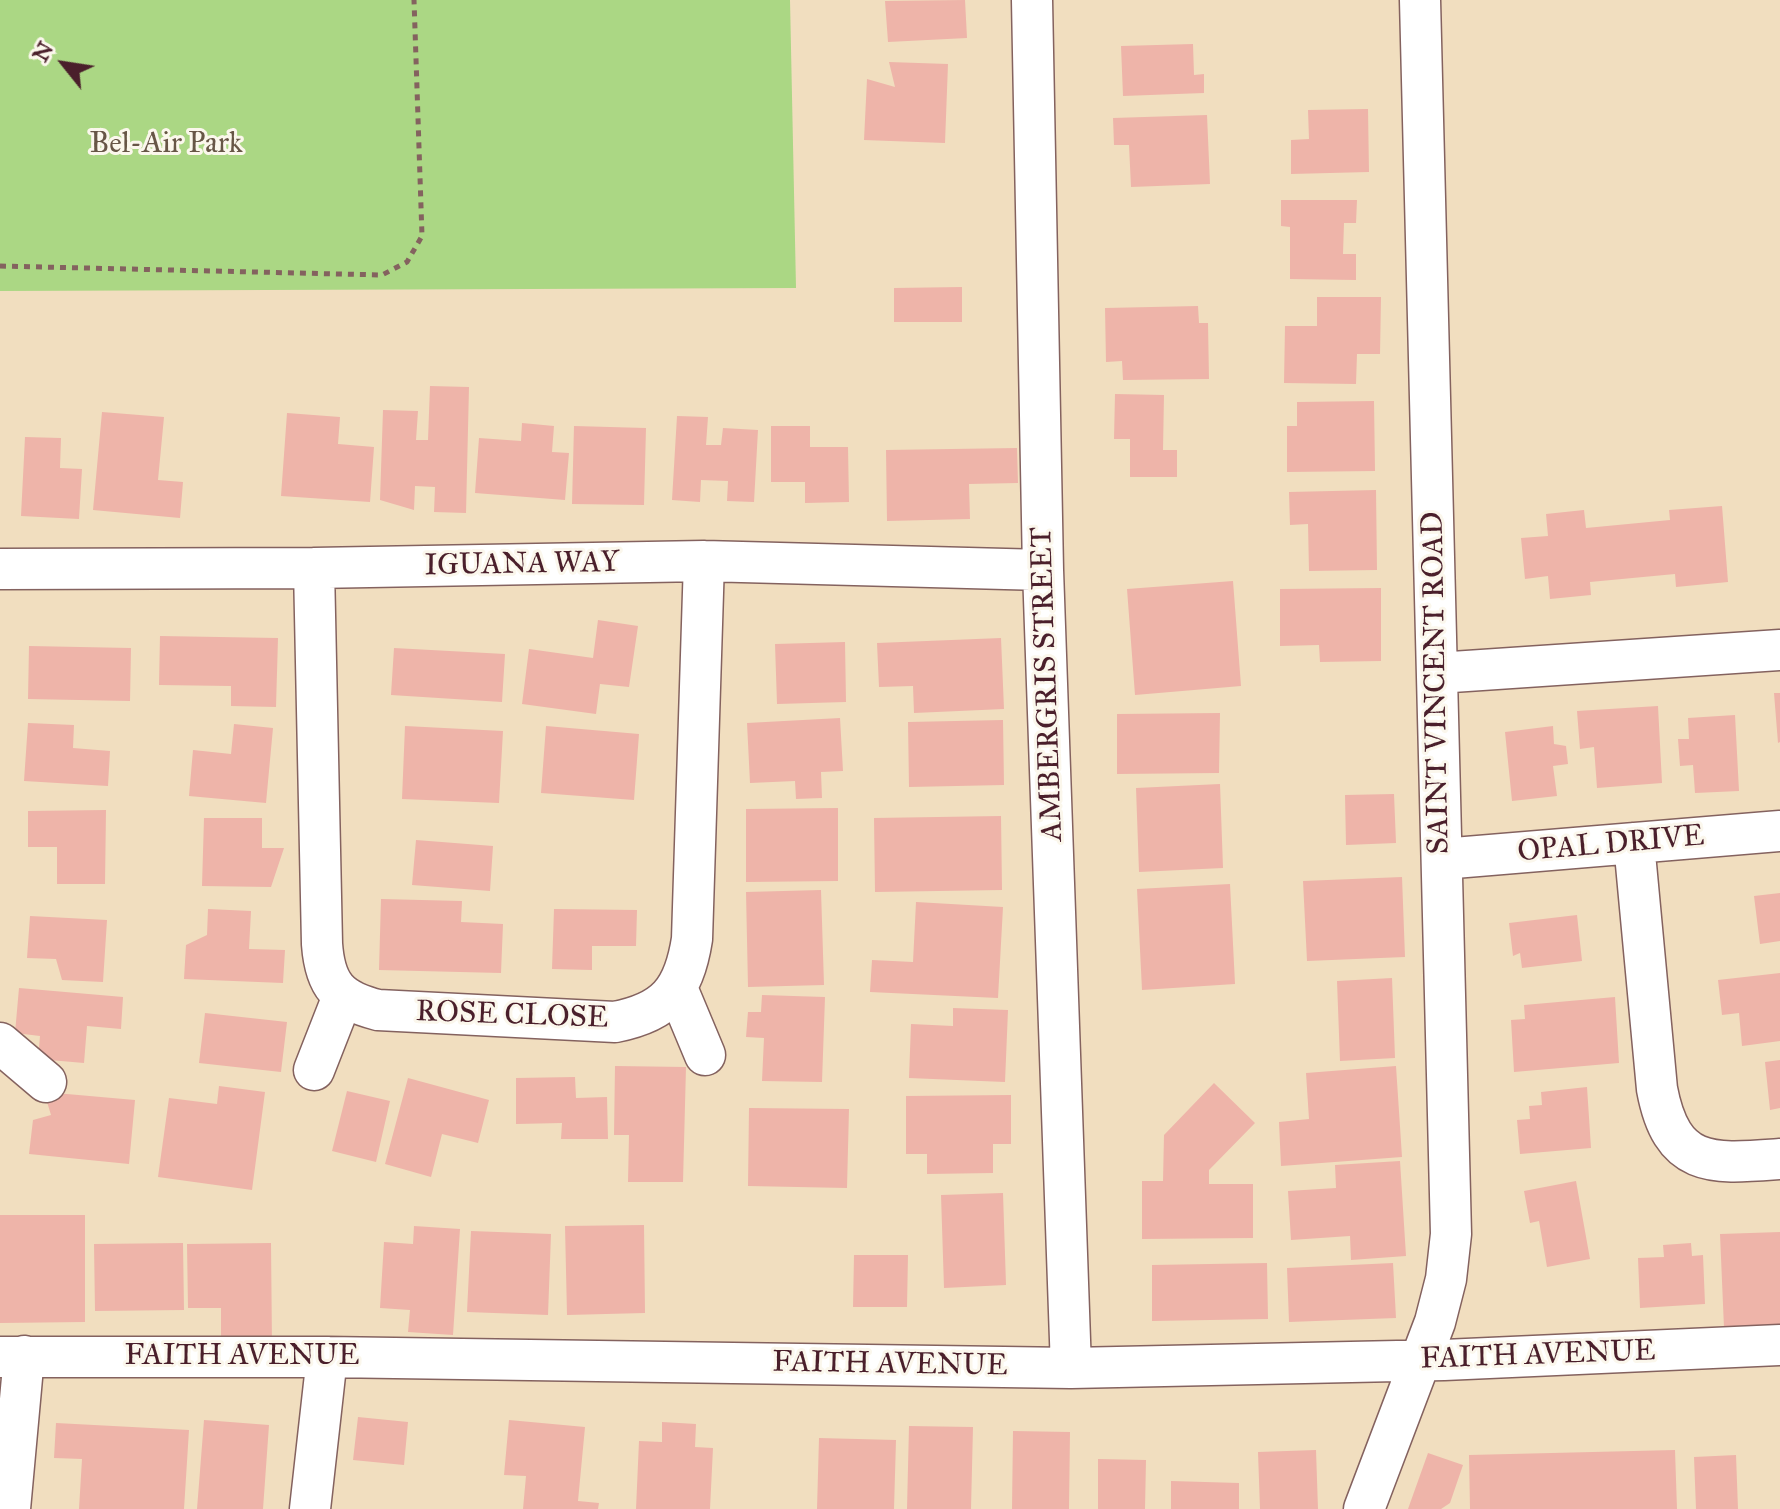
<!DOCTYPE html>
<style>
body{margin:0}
#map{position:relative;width:1780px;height:1509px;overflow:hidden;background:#f1debf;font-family:"IM FELL Great Primer",serif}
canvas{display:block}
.north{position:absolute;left:24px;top:24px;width:80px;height:80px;-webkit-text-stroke:6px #fbf7ec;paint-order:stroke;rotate:300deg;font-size:22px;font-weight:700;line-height:32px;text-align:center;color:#4a1f2b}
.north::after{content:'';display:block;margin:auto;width:28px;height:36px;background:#4a1f2b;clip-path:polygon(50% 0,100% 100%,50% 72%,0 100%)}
</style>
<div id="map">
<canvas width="1780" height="1509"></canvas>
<div class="north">N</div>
</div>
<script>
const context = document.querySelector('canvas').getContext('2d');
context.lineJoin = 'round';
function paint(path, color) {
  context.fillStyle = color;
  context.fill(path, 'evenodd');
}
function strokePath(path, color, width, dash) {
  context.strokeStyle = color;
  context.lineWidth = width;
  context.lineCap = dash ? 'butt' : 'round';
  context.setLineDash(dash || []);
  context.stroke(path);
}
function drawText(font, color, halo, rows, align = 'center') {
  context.font = font + ' "IM FELL Great Primer",serif';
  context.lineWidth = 6;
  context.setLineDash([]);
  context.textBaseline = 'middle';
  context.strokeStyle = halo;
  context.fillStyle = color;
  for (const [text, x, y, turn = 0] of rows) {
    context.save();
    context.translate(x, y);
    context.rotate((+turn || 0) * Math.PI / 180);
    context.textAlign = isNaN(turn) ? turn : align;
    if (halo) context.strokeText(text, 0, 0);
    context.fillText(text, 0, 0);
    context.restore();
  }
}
paint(new Path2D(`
 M 0,0 L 790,0 L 796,288 L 0,291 Z`), '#abd784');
paint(new Path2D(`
 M 965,0 L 967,38 L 888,42 L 885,1 Z
 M 1193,44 L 1194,75 L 1204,74 L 1204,93 L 1123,96 L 1121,46 Z
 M 889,62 L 948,64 L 945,143 L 864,140 L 867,79 L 895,87 Z
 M 1368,109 L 1369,172 L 1291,174 L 1291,140 L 1309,139 L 1308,110 Z
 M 1207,115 L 1210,184 L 1131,187 L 1129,145 L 1114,145 L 1113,118 Z
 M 1281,200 L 1357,200 L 1356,223 L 1344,223 L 1343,254 L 1356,254 L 1356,280 L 1290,279 L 1290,227 L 1281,226 Z
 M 962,287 L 962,322 L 894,322 L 894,288 Z
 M 1317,297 L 1381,297 L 1380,354 L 1357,354 L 1356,384 L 1284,383 L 1285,326 L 1317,326 Z
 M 1198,306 L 1199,323 L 1208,323 L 1209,379 L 1123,380 L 1122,361 L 1106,362 L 1105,308 Z
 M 430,386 L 469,387 L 466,513 L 434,512 L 435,487 L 415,486 L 414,510 L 380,500 L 383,410 L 418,411 L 416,440 L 428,440 Z
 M 1115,394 L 1164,395 L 1163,450 L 1177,450 L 1177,477 L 1130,477 L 1130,439 L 1114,439 Z
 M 1374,401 L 1375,471 L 1287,472 L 1287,426 L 1297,426 L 1297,402 Z
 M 102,412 L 164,417 L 158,480 L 183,482 L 180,518 L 93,510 Z
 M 287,413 L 340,417 L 338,444 L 374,447 L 370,502 L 281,496 Z
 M 677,416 L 708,417 L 706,445 L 721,445 L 723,428 L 758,430 L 754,502 L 727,501 L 728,481 L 701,480 L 700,502 L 672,500 Z
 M 522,423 L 554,426 L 552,452 L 569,453 L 565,500 L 475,493 L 479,438 L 521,441 Z
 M 574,426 L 646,428 L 644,505 L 572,504 Z
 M 771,426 L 810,426 L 810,447 L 848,447 L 849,502 L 805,503 L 805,482 L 771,482 Z
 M 25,437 L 61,438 L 60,468 L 82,469 L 79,519 L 21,516 Z
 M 1017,448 L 1018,483 L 969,484 L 970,519 L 887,521 L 886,450 Z
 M 1376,490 L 1377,570 L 1309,571 L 1308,524 L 1290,525 L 1289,492 Z
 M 1722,506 L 1728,582 L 1676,587 L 1675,574 L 1590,582 L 1591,595 L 1550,599 L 1548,576 L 1525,579 L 1521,538 L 1548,536 L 1546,514 L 1584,510 L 1586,528 L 1670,520 L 1669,510 Z
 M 1233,581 L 1241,686 L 1135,695 L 1127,589 Z
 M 1381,588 L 1381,661 L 1320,662 L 1319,645 L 1280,646 L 1280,589 Z
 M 598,620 L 638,626 L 629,687 L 600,684 L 596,714 L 522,704 L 529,649 L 593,658 Z
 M 160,636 L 278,638 L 276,707 L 231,706 L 231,686 L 159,685 Z
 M 1001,638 L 1004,709 L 914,713 L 913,686 L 879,687 L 877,643 Z
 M 845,642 L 846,702 L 777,704 L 775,644 Z
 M 29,646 L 131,648 L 130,701 L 28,699 Z
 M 394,648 L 505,654 L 502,702 L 391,695 Z
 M 1774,693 L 1780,693 L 1780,742 L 1778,743 Z
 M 1658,706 L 1662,783 L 1597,788 L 1594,747 L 1580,749 L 1577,711 Z
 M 1220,713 L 1219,773 L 1117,774 L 1117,714 Z
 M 1735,715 L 1739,791 L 1695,793 L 1693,765 L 1680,766 L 1678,739 L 1689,739 L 1688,718 Z
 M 840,718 L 843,771 L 821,772 L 822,798 L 796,799 L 795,781 L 750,783 L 747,723 Z
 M 1003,720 L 1004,785 L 909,787 L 908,722 Z
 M 28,723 L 74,725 L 73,748 L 110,751 L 108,786 L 24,781 Z
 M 234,724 L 273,728 L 266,803 L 189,796 L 193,750 L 231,754 Z
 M 405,726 L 503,731 L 499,803 L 402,799 Z
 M 546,726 L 639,734 L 634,800 L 541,793 Z
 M 1553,726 L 1554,744 L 1566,746 L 1568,764 L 1553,766 L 1557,796 L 1512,801 L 1505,732 Z
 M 1220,784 L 1223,868 L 1139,872 L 1136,788 Z
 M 1394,794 L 1396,843 L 1346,845 L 1345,795 Z
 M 838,808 L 838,881 L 746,882 L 746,809 Z
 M 106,810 L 105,884 L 57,884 L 57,847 L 28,847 L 28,811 Z
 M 1001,816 L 1002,890 L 875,892 L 874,818 Z
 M 204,818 L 262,818 L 262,848 L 284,848 L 271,887 L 202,886 Z
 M 416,840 L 493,846 L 490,891 L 412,885 Z
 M 1402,877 L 1405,957 L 1307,961 L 1303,881 Z
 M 1230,884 L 1235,984 L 1142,990 L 1137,889 Z
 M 821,890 L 824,985 L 748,987 L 746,892 Z
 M 1780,893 L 1780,941 L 1760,944 L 1754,896 Z
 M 381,899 L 462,901 L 461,922 L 503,924 L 501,973 L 379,970 Z
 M 916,902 L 1003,907 L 998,998 L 870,992 L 872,960 L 913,962 Z
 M 208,909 L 251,911 L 249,949 L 285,950 L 283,983 L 184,979 L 186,945 L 207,935 Z
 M 554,909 L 637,910 L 636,946 L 592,946 L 592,970 L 552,969 Z
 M 1577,915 L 1582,961 L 1522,968 L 1520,953 L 1513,956 L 1509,923 Z
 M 30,916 L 107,920 L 103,982 L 62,980 L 56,959 L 27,958 Z
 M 1780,973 L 1780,1041 L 1742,1046 L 1739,1013 L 1722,1015 L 1718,980 Z
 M 1392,978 L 1395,1058 L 1340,1061 L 1337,981 Z
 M 19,988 L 123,997 L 121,1029 L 87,1026 L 84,1063 L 38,1059 L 40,1036 L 15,1033 Z
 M 762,995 L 825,997 L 822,1082 L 762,1081 L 764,1038 L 746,1037 L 748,1012 L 761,1012 Z
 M 1615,997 L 1619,1063 L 1514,1072 L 1511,1020 L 1525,1019 L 1524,1005 Z
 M 953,1008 L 1008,1010 L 1005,1082 L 909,1078 L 911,1024 L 953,1026 Z
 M 205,1013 L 287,1022 L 281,1072 L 199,1063 Z
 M 1780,1060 L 1780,1108 L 1770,1110 L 1765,1062 Z
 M 615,1066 L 686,1067 L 683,1182 L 628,1182 L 629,1135 L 614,1135 Z
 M 1396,1066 L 1402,1157 L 1281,1166 L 1279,1122 L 1309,1119 L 1306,1073 Z
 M 575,1077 L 576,1098 L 607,1097 L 608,1139 L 561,1139 L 562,1123 L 516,1124 L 516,1078 Z
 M 408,1078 L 489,1100 L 478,1143 L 442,1134 L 431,1177 L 385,1164 Z
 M 1214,1083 L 1255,1123 L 1209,1170 L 1209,1184 L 1253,1184 L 1253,1238 L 1142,1239 L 1142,1181 L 1163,1181 L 1164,1135 Z
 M 219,1086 L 265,1092 L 252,1190 L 158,1177 L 169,1098 L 217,1104 Z
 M 1587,1087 L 1591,1148 L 1520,1154 L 1517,1120 L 1530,1119 L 1529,1106 L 1542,1105 L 1541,1092 Z
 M 347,1091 L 390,1101 L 376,1162 L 332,1151 Z
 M 44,1092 L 135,1100 L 129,1164 L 29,1154 L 33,1120 L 51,1115 Z
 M 1011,1095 L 1011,1144 L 993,1144 L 993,1173 L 927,1174 L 927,1154 L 906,1154 L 906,1096 Z
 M 749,1108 L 849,1109 L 847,1188 L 748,1186 Z
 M 1400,1161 L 1406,1256 L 1351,1260 L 1350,1236 L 1291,1240 L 1288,1191 L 1336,1188 L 1335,1165 Z
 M 1576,1181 L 1590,1259 L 1547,1267 L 1539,1221 L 1530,1223 L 1524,1191 Z
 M 1003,1193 L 1006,1285 L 944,1288 L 941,1195 Z
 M 0,1215 L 85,1215 L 85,1322 L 0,1323 Z
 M 644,1225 L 645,1313 L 567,1315 L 565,1226 Z
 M 414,1226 L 460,1229 L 453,1335 L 408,1332 L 410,1310 L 380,1308 L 384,1242 L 413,1244 Z
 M 471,1231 L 551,1234 L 548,1315 L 467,1312 Z
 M 1780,1232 L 1780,1326 L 1724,1328 L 1720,1234 Z
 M 183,1243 L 184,1310 L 95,1311 L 94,1244 Z
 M 271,1243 L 272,1345 L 221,1345 L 221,1308 L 188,1308 L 187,1244 Z
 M 1691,1243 L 1692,1256 L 1703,1255 L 1705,1304 L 1640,1308 L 1638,1258 L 1664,1257 L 1663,1245 Z
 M 854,1255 L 908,1255 L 907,1307 L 853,1307 Z
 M 1267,1263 L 1268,1319 L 1152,1321 L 1152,1265 Z
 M 1393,1263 L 1396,1318 L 1289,1322 L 1287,1268 Z
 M 358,1417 L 408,1422 L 404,1465 L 353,1460 Z
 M 204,1420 L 269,1425 L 263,1509 L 197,1509 Z
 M 509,1420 L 585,1427 L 578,1501 L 599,1503 L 598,1509 L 523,1509 L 526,1476 L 504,1475 Z
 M 662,1422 L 696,1424 L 695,1447 L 713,1448 L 710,1509 L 636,1509 L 639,1441 L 662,1442 Z
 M 56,1423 L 189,1430 L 184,1509 L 79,1509 L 82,1459 L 54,1458 Z
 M 909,1426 L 973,1427 L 971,1509 L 907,1509 Z
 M 1013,1431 L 1070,1432 L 1069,1509 L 1012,1509 Z
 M 819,1438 L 896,1440 L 894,1509 L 817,1509 Z
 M 1316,1450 L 1318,1509 L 1260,1509 L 1258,1452 Z
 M 1675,1450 L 1677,1509 L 1470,1509 L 1469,1455 Z
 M 1428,1453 L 1463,1465 L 1450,1503 L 1441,1509 L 1408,1509 Z
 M 1736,1455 L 1738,1509 L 1696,1509 L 1694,1457 Z
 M 1098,1459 L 1146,1460 L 1145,1509 L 1098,1509 Z
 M 1171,1481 L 1239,1483 L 1239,1509 L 1171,1509 Z`), '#eeb4a9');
const minor = new Path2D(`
 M 1032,0 L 1043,570 L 1071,1368
 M 314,568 L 322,944 C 325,985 338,1000 378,1010 L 615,1022 C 666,1012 684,991 692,939 L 704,561
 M 0,569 L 314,568 L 704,561 L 1043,570
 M 1437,673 L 1780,650
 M 1634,843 L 1657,1089 C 1672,1169 1712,1164 1780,1159
 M 1442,859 L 1780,831
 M 677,988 L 705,1055
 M 0,1043 L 46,1082
 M 314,1070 L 343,996
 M 0,1357 L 327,1357 L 1071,1368 L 1444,1360 L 1780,1345
 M 10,1509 L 24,1356
 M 310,1509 L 327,1357
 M 1364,1509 L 1435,1322 L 1446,1279 L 1451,1234 L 1420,0`);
strokePath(minor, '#84625f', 43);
strokePath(new Path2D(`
 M 0,266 L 382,275 L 407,262 L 422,236 L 414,0`), '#84625f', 5, [6, 6]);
strokePath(minor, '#fff', 40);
drawText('30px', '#675646', '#fbf7ec', [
 ["Bel-Air Park",166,145]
]);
drawText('30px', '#4a1f2b', '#fbf7ec', [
 ["IGUANA WAY",522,565,-1],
 ["SAINT VINCENT ROAD",1437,683,-91],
 ["AMBERGRIS STREET",1048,684,-92],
 ["OPAL DRIVE",1611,845,-5],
 ["ROSE CLOSE",512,1016,2],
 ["FAITH AVENUE",1538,1356,-2],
 ["FAITH AVENUE",242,1357],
 ["FAITH AVENUE",890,1365,1]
]);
</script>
